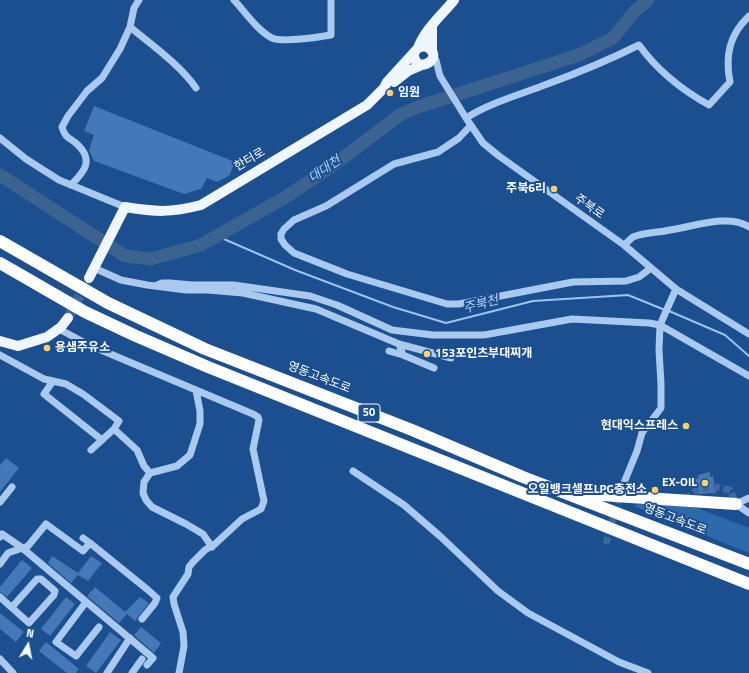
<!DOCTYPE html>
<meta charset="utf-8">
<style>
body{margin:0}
#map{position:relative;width:749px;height:673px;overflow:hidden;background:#1b4f8f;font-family:"Titillium Web",sans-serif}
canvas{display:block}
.north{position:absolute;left:8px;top:625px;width:40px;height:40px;-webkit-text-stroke:3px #1b4f8f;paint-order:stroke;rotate:10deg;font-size:11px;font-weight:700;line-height:16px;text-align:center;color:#fff}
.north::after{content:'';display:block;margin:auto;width:14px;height:18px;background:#fff;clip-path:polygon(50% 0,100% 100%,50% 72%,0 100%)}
</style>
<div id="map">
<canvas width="749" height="673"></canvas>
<div class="north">N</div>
</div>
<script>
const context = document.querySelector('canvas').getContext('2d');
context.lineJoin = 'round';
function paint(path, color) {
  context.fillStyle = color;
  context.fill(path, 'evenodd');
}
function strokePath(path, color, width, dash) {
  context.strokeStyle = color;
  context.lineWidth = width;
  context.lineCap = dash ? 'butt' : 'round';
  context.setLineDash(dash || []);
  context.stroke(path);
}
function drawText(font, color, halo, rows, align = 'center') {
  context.font = font + ' "Titillium Web","Noto Sans KR",sans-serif';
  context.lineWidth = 4;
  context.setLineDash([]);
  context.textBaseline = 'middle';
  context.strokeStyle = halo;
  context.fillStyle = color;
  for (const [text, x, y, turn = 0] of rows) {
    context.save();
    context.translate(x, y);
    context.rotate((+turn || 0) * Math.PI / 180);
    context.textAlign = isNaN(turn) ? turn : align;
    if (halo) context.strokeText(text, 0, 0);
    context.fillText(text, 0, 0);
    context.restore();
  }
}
paint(new Path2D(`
 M 639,504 L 689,505 L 749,528 L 749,553 L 633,506 Z`), '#2e69ad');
strokePath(new Path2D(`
 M 217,236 L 295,270 L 393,307 L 446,323 L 533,301 L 628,295 L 665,310
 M 669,311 L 725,335 L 749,356`), '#9cc4f0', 2);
strokePath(new Path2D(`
 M 0,175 L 125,256 L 151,259 L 201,245 L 284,198 L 331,167 L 401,114 L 421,106 L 579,55 L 613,38 L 635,11 L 648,0`), '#3c6290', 13);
paint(new Path2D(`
 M 94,106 L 235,162 L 229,176 L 217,182 L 207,178 L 201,189 L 184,194 L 94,161 L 89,150 L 94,135 L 84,131 Z
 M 6,458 L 19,468 L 0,492 L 0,465 Z
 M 710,472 L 710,477 L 713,476 L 716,493 L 698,494 L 695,479 L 698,478 L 698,475 Z
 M 52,556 L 78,573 L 91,556 L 102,563 L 88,581 L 78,575 L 71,583 L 48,563 Z
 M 22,560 L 32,568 L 7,597 L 0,592 L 0,587 Z
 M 95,587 L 125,612 L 140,597 L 149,603 L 135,621 L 127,614 L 119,623 L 87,596 Z
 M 66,597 L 75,604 L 50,636 L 41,629 Z
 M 0,613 L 24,632 L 16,642 L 0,629 Z
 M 141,627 L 161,643 L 154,653 L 134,635 Z
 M 110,632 L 121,640 L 96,673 L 86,666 Z
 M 46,642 L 79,669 L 76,673 L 67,673 L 39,651 Z`), '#4478b7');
strokePath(new Path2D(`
 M 686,500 L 697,489 L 715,487 L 730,490 L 736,504
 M 606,544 L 620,494`), '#3d69a0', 7, [7, 3.5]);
strokePath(new Path2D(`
 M 68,318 L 87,282`), '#3d69a0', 10, [10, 5]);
strokePath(new Path2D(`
 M 234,0 C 245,12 258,31 272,38 C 283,43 318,37 331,35 L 331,0
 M 130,27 L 134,8 L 139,0
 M 433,56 L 436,60 L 440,76 L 466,118 L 483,143 L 499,156 L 624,245 L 676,289 L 749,334
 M 466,118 C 490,103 516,96 542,86 C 575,74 607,61 639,45 C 657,70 682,90 709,105 L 730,82 C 725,56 729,35 749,16
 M 471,125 L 459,138 L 438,152 L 394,164 L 326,206 L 294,220 L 284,229 L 281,234 L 281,239 L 285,245 L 294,253 L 347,274 L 447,304 L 459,304 L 573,282 L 626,281 L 639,277 L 651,268
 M 0,138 L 26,159 L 59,180 L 125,207
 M 71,185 C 84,172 94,161 78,145 C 71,138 65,139 62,127 L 68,116 L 87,91 L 102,78 L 120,49 L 130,27 C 152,45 180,65 196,88
 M 624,245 C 627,243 630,239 633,237 C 645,232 658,233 670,230 C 692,227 729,213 749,227
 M 94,268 L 121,280 L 147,285 L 186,290 L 208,290 L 243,293 L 316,309 L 399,344 L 451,358
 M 155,286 L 162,283 L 170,283 L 192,285 L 234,285 L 310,296 L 337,305 L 392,330 L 433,335 L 484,335 L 572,319 L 649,323 L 660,325 L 749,376
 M 59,329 L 89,345 L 253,414 L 258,417 L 259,420 L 253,449 L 264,501 L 261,509 L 242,519 L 215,544 L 205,550 L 193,562 L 189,567 L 188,574 L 173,597 L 174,604 L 183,632 L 184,646 L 179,673
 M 399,344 L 403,355 L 434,368
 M 389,351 L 403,355
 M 0,355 L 44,379 L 66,384 L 83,394 L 119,421 L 114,429 L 137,450 L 144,466 L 150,473 L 144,482 L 143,493 L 146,500 L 152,507 L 186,524 L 203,534 L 212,547
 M 53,381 L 44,394 L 102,440
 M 91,450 L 114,429
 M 353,471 L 404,505 L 441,537 L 498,591 L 528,613 L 619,662 L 648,673
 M 150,473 L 177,466 L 190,455 L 200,424 L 200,411 L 196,390
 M 621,490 L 637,451 L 642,433 L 661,408 L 661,384 L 659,350 L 660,325 L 676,289
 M 0,502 L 12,487
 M 736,504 L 749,513
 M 736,504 L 749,498
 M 0,537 L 2,534 L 21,547 L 153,658 L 147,665
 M 90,543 L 148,590 L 157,598 L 155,603 L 142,619
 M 0,564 L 8,553 L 28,546 L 46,524 L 83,551 L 90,543 L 83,538
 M 0,597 L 29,623 L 54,595 L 55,591 L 41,579 L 37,579 L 12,607
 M 86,602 L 56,642 L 76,656 L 99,627
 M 0,659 L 13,673
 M 107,673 L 130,638
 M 132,673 L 142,659`), '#a9c9ee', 7);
strokePath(new Path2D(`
 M 418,48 C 425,29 441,16 454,0
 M 432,51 L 432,26
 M 394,82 L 408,71 L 422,65
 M 89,278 L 125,207 C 156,212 170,213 201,205 L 367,105 L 384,88 L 387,82 L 418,48 C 422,46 426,45 430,49 C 443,61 413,75 414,53
 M 0,341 L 18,346 L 47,337 L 61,327 L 68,318`), '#f0f6ff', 10);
strokePath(new Path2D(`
 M 0,241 L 108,303 L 205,349 L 412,430 L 523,477 L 749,564
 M 0,263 L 85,312 L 136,336 L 208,367 L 749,584
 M 574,489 L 591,494 L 615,496 L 736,504`), '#fff', 12);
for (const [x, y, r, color] of [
 [390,93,4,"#ffd166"],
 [554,189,4,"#ffd166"],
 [47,348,4,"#ffd166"],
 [427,354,4,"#ffd166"],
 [686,426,4,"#ffd166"],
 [705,483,4,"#ffd166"],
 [655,490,4,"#ffd166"]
]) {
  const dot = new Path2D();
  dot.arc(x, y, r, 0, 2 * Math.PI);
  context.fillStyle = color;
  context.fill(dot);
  strokePath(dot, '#1b4f8f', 1.5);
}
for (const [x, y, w] of [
 [369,413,22]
]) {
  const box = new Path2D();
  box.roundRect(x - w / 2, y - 9, w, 18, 3);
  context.fillStyle = '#1b4f8f';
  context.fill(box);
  strokePath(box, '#fff', 1);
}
drawText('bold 11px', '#fff', null, [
 ["50",369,413]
]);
drawText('bold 12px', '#fff', '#1b4f8f', [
 ["임원",398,93,"left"],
 ["주북6리",546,189],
 ["용샘주유소",55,348,"left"],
 ["153포인츠부대찌개",435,354,"left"],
 ["현대익스프레스",678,426],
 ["EX-OIL",697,483],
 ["오일뱅크셀프LPG충전소",647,490]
], 'right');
drawText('12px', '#fff', '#1b4f8f', [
 ["한터로",250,160,-31],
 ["주북로",589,207,35],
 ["영동고속도로",319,378,21],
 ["영동고속도로",675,520,21]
]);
drawText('italic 13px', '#b5d3f5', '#1b4f8f', [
 ["대대천",325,170,-34],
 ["주북천",481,305,-15]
]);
</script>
